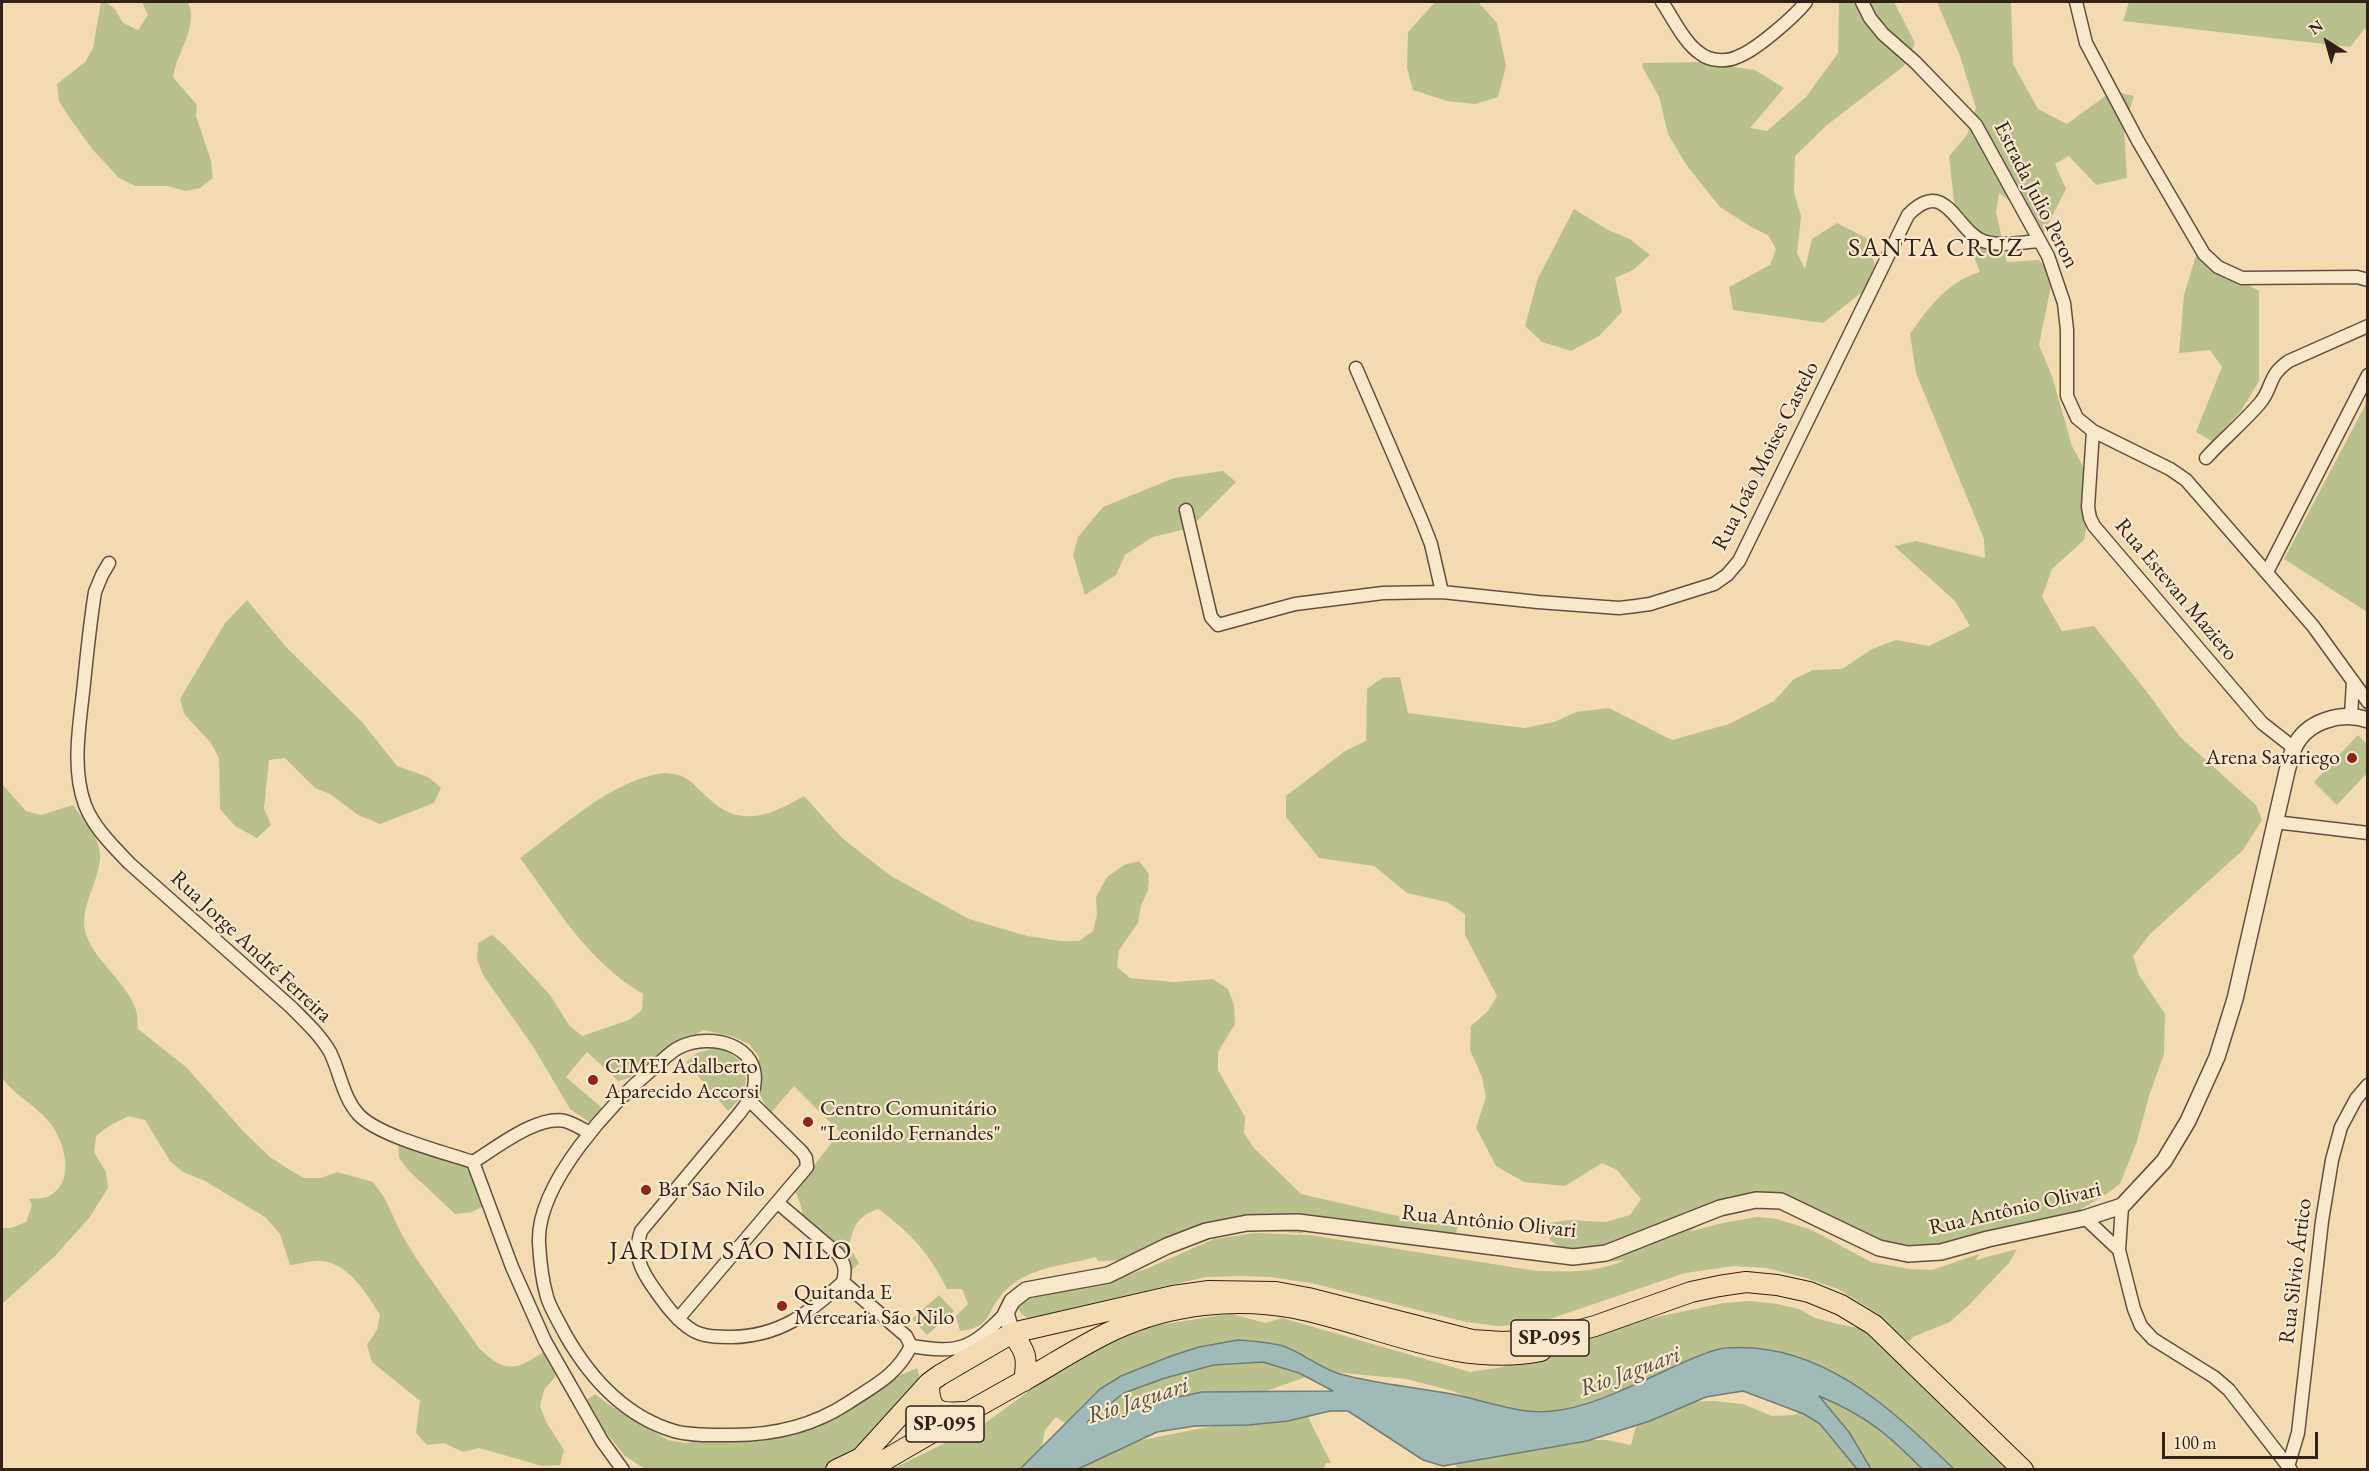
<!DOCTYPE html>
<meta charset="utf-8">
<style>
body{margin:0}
#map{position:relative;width:2369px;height:1471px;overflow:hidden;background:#f3dbb1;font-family:"EB Garamond",serif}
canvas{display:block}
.frame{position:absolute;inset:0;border:3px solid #312118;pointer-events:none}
.north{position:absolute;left:2297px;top:12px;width:60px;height:60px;-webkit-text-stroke:4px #f7e8cc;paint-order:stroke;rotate:323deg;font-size:16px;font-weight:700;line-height:24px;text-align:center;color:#312118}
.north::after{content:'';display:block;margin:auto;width:21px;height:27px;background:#312118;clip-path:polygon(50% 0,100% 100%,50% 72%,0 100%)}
.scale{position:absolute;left:2162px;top:1432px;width:156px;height:27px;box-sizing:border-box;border:3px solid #312118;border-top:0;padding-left:8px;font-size:18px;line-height:21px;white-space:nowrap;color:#312118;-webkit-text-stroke:4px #f7e8cc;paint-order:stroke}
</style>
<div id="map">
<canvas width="2369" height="1471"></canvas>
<div class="frame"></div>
<div class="north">N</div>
<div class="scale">100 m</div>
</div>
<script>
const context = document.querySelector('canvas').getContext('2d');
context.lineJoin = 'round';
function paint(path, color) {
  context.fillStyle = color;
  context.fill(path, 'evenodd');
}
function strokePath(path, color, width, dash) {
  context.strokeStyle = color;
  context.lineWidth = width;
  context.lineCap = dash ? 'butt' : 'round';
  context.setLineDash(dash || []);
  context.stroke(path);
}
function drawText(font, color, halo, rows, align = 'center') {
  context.font = font + ' "EB Garamond",serif';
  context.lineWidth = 4.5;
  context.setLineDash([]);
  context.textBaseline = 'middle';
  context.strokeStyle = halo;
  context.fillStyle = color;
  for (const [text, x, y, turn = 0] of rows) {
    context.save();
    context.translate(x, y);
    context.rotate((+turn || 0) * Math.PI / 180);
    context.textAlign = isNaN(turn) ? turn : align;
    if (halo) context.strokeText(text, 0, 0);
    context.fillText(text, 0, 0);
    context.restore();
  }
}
paint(new Path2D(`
 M 101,2 L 106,2 L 115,9 L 123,23 L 138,30 L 148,15 L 142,2 L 188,2 C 199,27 177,51 173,77 L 197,105 L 196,116 L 211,161 L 213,178 L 200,188 L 185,191 L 168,186 L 135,186 L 119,178 L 93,150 L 69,117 L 59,101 L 57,84 L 85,62 L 93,48 Z
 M 1435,2 L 1478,2 L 1497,23 L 1506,66 L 1498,97 L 1475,104 L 1447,101 L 1413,90 L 1407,68 L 1408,32 Z
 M 1839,2 L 1894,2 L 1915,43 L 1904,66 L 1827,125 L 1795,156 L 1794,193 L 1801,216 L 1797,253 L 1805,269 L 1812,239 L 1837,223 L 1870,240 L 1875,268 L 1865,290 L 1823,323 L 1733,310 L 1729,287 L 1770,265 L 1776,249 L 1768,235 L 1753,228 L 1720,207 L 1687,166 L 1668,134 L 1659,97 L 1642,66 L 1643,63 L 1700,62 L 1755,70 L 1784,88 L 1750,128 L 1767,131 L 1806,97 L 1838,53 Z
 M 1937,2 L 2011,2 L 2013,64 L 2038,109 L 2067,124 L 2112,91 L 2134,96 L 2124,128 L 2127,178 L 2096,185 L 2069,156 L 2055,164 L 2066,189 L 2043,234 L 2016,205 L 1999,193 L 1996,212 L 2007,262 L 2039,260 L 2053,276 L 2039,345 L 2052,376 L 2072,446 L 2086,472 L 2092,498 L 2084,540 L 2052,569 L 2042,597 L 2062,631 L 2094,626 L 2147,692 L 2180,737 L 2256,805 L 2262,820 L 2243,850 L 2150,934 L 2133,956 L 2139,975 L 2165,1014 L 2164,1054 L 2149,1096 L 2137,1141 L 2120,1184 L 2105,1195 L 2069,1216 L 1943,1250 L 1891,1252 L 1789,1208 L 1741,1205 L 1706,1221 L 1689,1232 L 1722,1223 L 1757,1217 L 1777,1219 L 1812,1230 L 1871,1262 L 1909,1269 L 1932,1270 L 1979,1254 L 1976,1260 L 2017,1249 L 2009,1263 L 1968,1306 L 1950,1322 L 1913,1337 L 1909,1342 L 1907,1340 L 1893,1350 L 2017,1469 L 1458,1469 L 1451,1457 L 1589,1440 L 1607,1440 L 1631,1445 L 1639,1416 L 1679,1402 L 1715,1401 L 1743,1404 L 1772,1416 L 1794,1415 L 1809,1407 L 1821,1396 L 1719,1350 L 1692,1359 L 1652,1386 L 1559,1413 L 1508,1410 L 1469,1399 L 1453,1391 L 1406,1379 L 1323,1371 L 1241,1400 L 1139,1403 L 1105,1420 L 1071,1427 L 1056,1417 L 1045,1430 L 1042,1446 L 1023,1469 L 890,1470 L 984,1424 L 1108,1333 L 1216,1316 L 1232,1314 L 1265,1323 L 1282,1318 L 1470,1372 L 1503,1367 L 1629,1323 L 1723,1303 L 1750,1301 L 1777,1304 L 1799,1309 L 1815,1318 L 1838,1324 L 1868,1330 L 1878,1314 L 1838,1289 L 1806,1278 L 1767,1268 L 1734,1266 L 1685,1273 L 1535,1324 L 1498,1326 L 1466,1322 L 1311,1283 L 1270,1277 L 1240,1276 L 1206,1277 L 1075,1307 L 1048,1315 L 1027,1318 C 1018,1312 1016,1308 1019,1297 L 1104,1282 L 1146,1269 L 1214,1239 L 1254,1233 L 1309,1235 L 1537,1271 C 1567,1272 1597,1273 1625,1260 L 1583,1264 L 1550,1240 L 1544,1224 L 1567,1220 L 1606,1222 L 1630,1215 L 1641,1199 L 1617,1170 L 1602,1163 L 1565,1186 L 1524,1182 L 1496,1166 L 1476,1128 L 1486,1097 L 1482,1077 L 1470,1050 L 1471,1026 L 1488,1011 L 1497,996 L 1465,935 L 1465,914 L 1447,902 L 1407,893 L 1374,866 L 1319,858 L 1286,817 L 1286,796 L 1345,751 L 1366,741 L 1367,689 L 1382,678 L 1400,677 L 1408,713 L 1524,728 L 1554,722 L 1576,712 L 1609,708 L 1672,740 L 1729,724 L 1774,701 L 1794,679 L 1813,670 L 1842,669 L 1872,649 L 1896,640 L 1929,646 L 1970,626 L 1955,601 L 1894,546 L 1916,541 L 1985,558 L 1984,539 L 1916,373 L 1910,334 C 1929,307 1948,281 1980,272 L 1960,223 L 1954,201 L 1949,156 L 1967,135 L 1976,108 L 1960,56 Z
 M 2129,2 L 2367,2 L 2367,26 L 2350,47 L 2123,21 Z
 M 1574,209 L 1608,230 L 1630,239 L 1650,255 L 1633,270 L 1615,278 L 1622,312 L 1599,336 L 1571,351 L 1542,342 L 1525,326 L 1538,278 Z
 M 2197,252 L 2203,260 L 2259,291 L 2259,381 L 2241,411 L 2212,441 L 2196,432 L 2222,367 L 2210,350 L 2179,353 L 2184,295 Z
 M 2367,402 L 2368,612 L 2367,612 L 2284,559 Z
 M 1223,471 L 1236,482 L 1190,528 L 1153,537 L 1125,555 L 1116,575 L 1085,595 L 1073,555 L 1078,537 L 1103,507 L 1174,478 Z
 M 247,600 L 286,647 L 362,722 L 397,766 L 428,777 L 441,788 L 434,803 L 380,824 L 358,815 L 330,794 L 315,788 L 285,758 L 269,760 L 264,809 L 271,825 L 257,838 L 235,826 L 220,809 L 219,758 L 211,743 L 184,714 L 180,699 L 225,623 Z
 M 2358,735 L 2367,744 L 2367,773 L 2337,805 L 2314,782 Z
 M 664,773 C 687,774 691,782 707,797 C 740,829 769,816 804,796 L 842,838 L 891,876 L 969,919 L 1027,936 L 1061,941 L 1079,941 L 1093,931 L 1097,915 L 1096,897 L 1107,877 L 1124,865 L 1139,861 L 1149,874 L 1148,890 L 1141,906 L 1138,923 L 1119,950 L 1117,967 L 1130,978 L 1174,982 L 1213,979 L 1228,989 L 1234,1005 L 1235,1024 L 1218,1052 L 1218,1070 L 1245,1117 L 1244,1133 L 1253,1147 L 1301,1194 L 1424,1222 L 1458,1225 L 1454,1241 L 1319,1229 L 1301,1233 L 1232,1229 L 1131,1260 L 1098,1261 L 1096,1257 C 1064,1266 1030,1266 1005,1291 C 985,1311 994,1327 960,1331 L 956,1316 L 968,1304 L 962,1289 L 947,1289 C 930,1254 910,1232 878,1209 C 857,1217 854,1225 849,1246 L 859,1263 L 847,1275 L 804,1221 L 801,1206 L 795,1190 L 840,1132 L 794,1086 L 770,1114 L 758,1091 L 759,1057 L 749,1044 L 734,1037 L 703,1030 C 675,1046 649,1074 618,1081 L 587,1052 L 566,1077 L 602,1108 L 589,1122 L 570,1109 L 534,1048 L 483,975 L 477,959 L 478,943 L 492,935 L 505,946 L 550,995 L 569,1025 L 582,1036 L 629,1020 L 642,1010 L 643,994 C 586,960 558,909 520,858 C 561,828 613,779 664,773 Z
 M 2,784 L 26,811 L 41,815 L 73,805 C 82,818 95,831 99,848 C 106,875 75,907 87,937 C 98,964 127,983 136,1010 C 138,1016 137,1023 138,1029 L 186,1067 L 244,1132 L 270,1157 L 290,1170 L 304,1178 L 321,1178 L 337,1172 L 373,1182 L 384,1197 L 402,1235 L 416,1258 L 479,1348 C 506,1376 519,1369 549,1348 L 558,1361 L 555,1377 L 544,1390 L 540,1406 L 546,1422 L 564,1450 L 560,1465 L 542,1466 L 479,1448 L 463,1452 L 444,1443 L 427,1445 L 416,1433 L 420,1401 L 372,1362 L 367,1345 L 377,1330 L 380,1315 C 367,1294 350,1265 323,1261 C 313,1260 300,1264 290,1265 L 280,1234 L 265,1217 L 205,1181 L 183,1172 L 170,1161 L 145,1120 L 129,1116 L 109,1126 L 96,1136 L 94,1152 L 106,1172 L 108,1188 L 90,1217 L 55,1256 L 2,1304 L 2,1228 L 11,1228 L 26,1222 L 32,1205 L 29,1199 C 34,1198 43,1199 47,1197 C 77,1184 65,1142 50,1123 C 36,1105 15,1096 2,1078 Z
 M 715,1048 C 752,1056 755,1088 728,1111 L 686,1062 L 697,1053 Z
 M 398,1141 L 461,1161 L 473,1172 L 486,1205 L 472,1212 L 455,1214 L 409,1171 L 399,1158 Z
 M 939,1295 L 954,1311 L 927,1335 L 912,1319 Z
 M 917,1368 L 922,1385 L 856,1456 L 825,1469 L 645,1469 L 625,1456 L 582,1403 L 595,1394 L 608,1404 L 668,1440 L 685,1443 L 773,1433 L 872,1393 L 898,1376 Z
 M 1299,1409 L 1308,1409 L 1308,1417 L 1331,1463 L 1326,1463 L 1323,1470 L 1080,1470 L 1106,1450 L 1122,1444 Z`), '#bac08c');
const water = new Path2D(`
 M 1238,1340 C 1253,1341 1268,1342 1283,1346 C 1303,1353 1320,1368 1340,1374 C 1376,1384 1415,1387 1452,1394 C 1477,1399 1502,1408 1527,1411 C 1567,1416 1610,1396 1645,1380 C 1663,1372 1708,1349 1725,1348 C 1820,1340 1890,1408 1954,1469 L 1922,1469 C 1889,1435 1865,1415 1819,1396 L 1849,1432 L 1871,1469 L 1857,1469 L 1820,1424 L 1804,1414 L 1743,1391 L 1706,1397 L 1650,1421 L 1587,1441 L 1443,1466 L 1423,1460 L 1348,1411 L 1330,1411 L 1288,1421 L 1249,1425 L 1195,1426 L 1157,1432 L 1078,1469 L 1020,1469 L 1100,1389 L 1121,1376 L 1171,1356 L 1199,1347 ZM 1263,1362 L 1299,1373 L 1333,1391 L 1202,1392 L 1155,1402 L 1102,1421 L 1087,1422 L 1124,1393 L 1165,1378 L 1214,1365 Z`);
paint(water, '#9fb9b6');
strokePath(water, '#737c77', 1.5);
const minor = new Path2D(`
 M 1662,2 C 1673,18 1684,43 1701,54 C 1710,61 1727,62 1737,57 C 1755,51 1794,17 1806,2
 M 1862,2 L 1870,18 L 1883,34 L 1915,62 L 1976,125 L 2048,256 L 2064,303 L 2067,330 L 2067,396 L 2077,418 L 2093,431 L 2170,469 L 2186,480 L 2313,626 L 2368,702
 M 2076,2 L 2086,43 L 2138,141 L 2204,254 L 2218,267 L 2242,278 L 2357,277 L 2368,280
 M 1356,368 L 1422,521 L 1431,544 L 1442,592
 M 2093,431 L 2088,507 L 2090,518 L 2094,526 L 2262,723 L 2294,748
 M 2206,458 C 2223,439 2243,423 2260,403 C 2273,388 2267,376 2289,361 L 2368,326
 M 1186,510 L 1211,617 L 1218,625 L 1295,604 L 1383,593 L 1442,592 L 1538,602 L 1619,608 L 1636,606 L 1650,604 L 1714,584 L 1727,575 L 1739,561 L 1908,215 C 1946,176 1955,230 1983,241 C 1999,247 2023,242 2040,241
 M 109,563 L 102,575 L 95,592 C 90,623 87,653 84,683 C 80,723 71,767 85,805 C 94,828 113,846 129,863 L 291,1007 C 305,1021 320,1035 330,1052 C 340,1072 343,1098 359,1115 C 379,1136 443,1152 473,1162 L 512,1267 L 545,1341 L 602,1441 L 623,1470
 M 2267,572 L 2368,375
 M 2351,716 L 2353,681
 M 2275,822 L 2368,833
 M 473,1162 C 496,1148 537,1115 565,1121 C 573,1123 582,1129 590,1133
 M 778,1203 L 838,1254 C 845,1264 846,1270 843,1282
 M 2122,1206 L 2119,1250 L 2134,1309 L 2141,1326 L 2153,1339 L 2214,1377 L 2229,1390 L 2291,1470
 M 2085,1218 L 2119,1250
 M 843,1282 C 808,1314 780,1336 732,1337 C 719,1337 703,1337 692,1330 C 676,1320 665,1304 655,1290 C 640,1269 633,1255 641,1231 L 738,1115 C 745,1106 752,1098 754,1087 C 762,1045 711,1032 680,1047 C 671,1051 663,1060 656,1066 C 612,1102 536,1184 539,1243 C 540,1261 542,1280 547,1297 C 551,1310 559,1322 565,1334 C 590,1378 624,1416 674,1431 C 692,1436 714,1435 733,1435 C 774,1435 813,1426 848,1403 C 875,1385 896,1376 911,1346
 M 843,1282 L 906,1336 L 911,1346
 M 678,1319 L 807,1167 L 806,1158 L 802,1152 L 749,1100
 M 911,1346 C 960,1354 971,1349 1006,1313
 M 2287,1470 L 2298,1433 L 2322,1221 L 2332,1160 L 2341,1127 L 2356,1099 L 2368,1085`);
const tertiary = new Path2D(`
 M 1012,1333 L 1006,1313 L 1012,1301 L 1026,1290 L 1108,1275 L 1167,1246 L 1206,1231 L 1247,1223 L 1298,1222 L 1573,1257 L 1606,1253 L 1720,1208 L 1756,1200 L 1781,1201 L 1879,1248 L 1908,1254 L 1941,1252 L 1988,1239 L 2085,1218 L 2122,1206 L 2164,1161 L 2188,1121 L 2217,1057 L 2235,999 L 2287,771 C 2289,764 2291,755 2294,748 C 2306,721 2341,711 2368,720`);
const primary = new Path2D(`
 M 1012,1333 C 1026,1352 1028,1357 1024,1381
 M 929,1383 C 929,1411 937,1414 964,1412
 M 836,1470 L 861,1458 L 929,1383 L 940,1375 L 1012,1333 L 1173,1296 L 1209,1291 L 1276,1292 L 1308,1298 L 1472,1340 L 1503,1342 L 1547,1339 L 1595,1326 L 1691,1292 L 1719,1286 L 1746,1282 L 1777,1285 L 1809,1292 L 1841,1305 L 1874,1325 L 2023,1470
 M 868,1470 C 920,1439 973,1409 1025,1380 C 1055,1363 1085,1343 1116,1329 C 1170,1304 1236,1297 1294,1308 C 1376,1324 1456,1368 1541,1351`);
strokePath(minor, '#62503e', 15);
strokePath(tertiary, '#62503e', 18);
strokePath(primary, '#312118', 22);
strokePath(minor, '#f7e8cc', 12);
strokePath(tertiary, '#f7e8cc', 15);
strokePath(primary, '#f3dbb1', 20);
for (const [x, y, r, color] of [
 [2352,758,6,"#8f2418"],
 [593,1080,6,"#8f2418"],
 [808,1122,6,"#8f2418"],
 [646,1190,6,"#8f2418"],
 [782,1306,6,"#8f2418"]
]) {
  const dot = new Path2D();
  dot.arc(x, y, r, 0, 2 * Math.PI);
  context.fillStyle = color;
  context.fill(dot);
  strokePath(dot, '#f7e8cc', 2);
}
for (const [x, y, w] of [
 [1550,1338,78],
 [945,1424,78]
]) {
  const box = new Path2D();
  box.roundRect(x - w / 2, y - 18, w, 36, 4.5);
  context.fillStyle = '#f7e8cc';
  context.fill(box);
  strokePath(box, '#312118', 1.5);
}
drawText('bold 21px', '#312118', null, [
 ["SP-095",1550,1338],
 ["SP-095",945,1424]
]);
drawText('22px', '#312118', '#f7e8cc', [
 ["Estrada Julio Peron",2036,195,63],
 ["Rua João Moises Castelo",1766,456,-63],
 ["Rua Estevan Maziero",2176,590,50],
 ["Rua Jorge André Ferreira",251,947,43],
 ["Rua Antônio Olivari",2015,1209,-13],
 ["Rua Antônio Olivari",1489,1222,6],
 ["Rua Silvio Ártico",2296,1271,-83]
]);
drawText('22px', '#312118', '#f7e8cc', [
 ["Arena Savariego",2340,758,"right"],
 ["CIMEI Adalberto",605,1067],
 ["Aparecido Accorsi",605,1092],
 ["Centro Comunitário",820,1109],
 ["\"Leonildo Fernandes\"",820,1134],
 ["Bar São Nilo",658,1190],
 ["Quitanda E",794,1293],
 ["Mercearia São Nilo",794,1318]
], 'left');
drawText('italic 24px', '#524f47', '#f7e8cc', [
 ["Rio Jaguari",1630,1372,-20],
 ["Rio Jaguari",1138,1401,-18]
]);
context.letterSpacing = '1.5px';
drawText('26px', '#312118', '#f7e8cc', [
 ["SANTA CRUZ",1936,249],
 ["JARDIM SÃO NILO",731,1252]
]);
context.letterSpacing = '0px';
</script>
